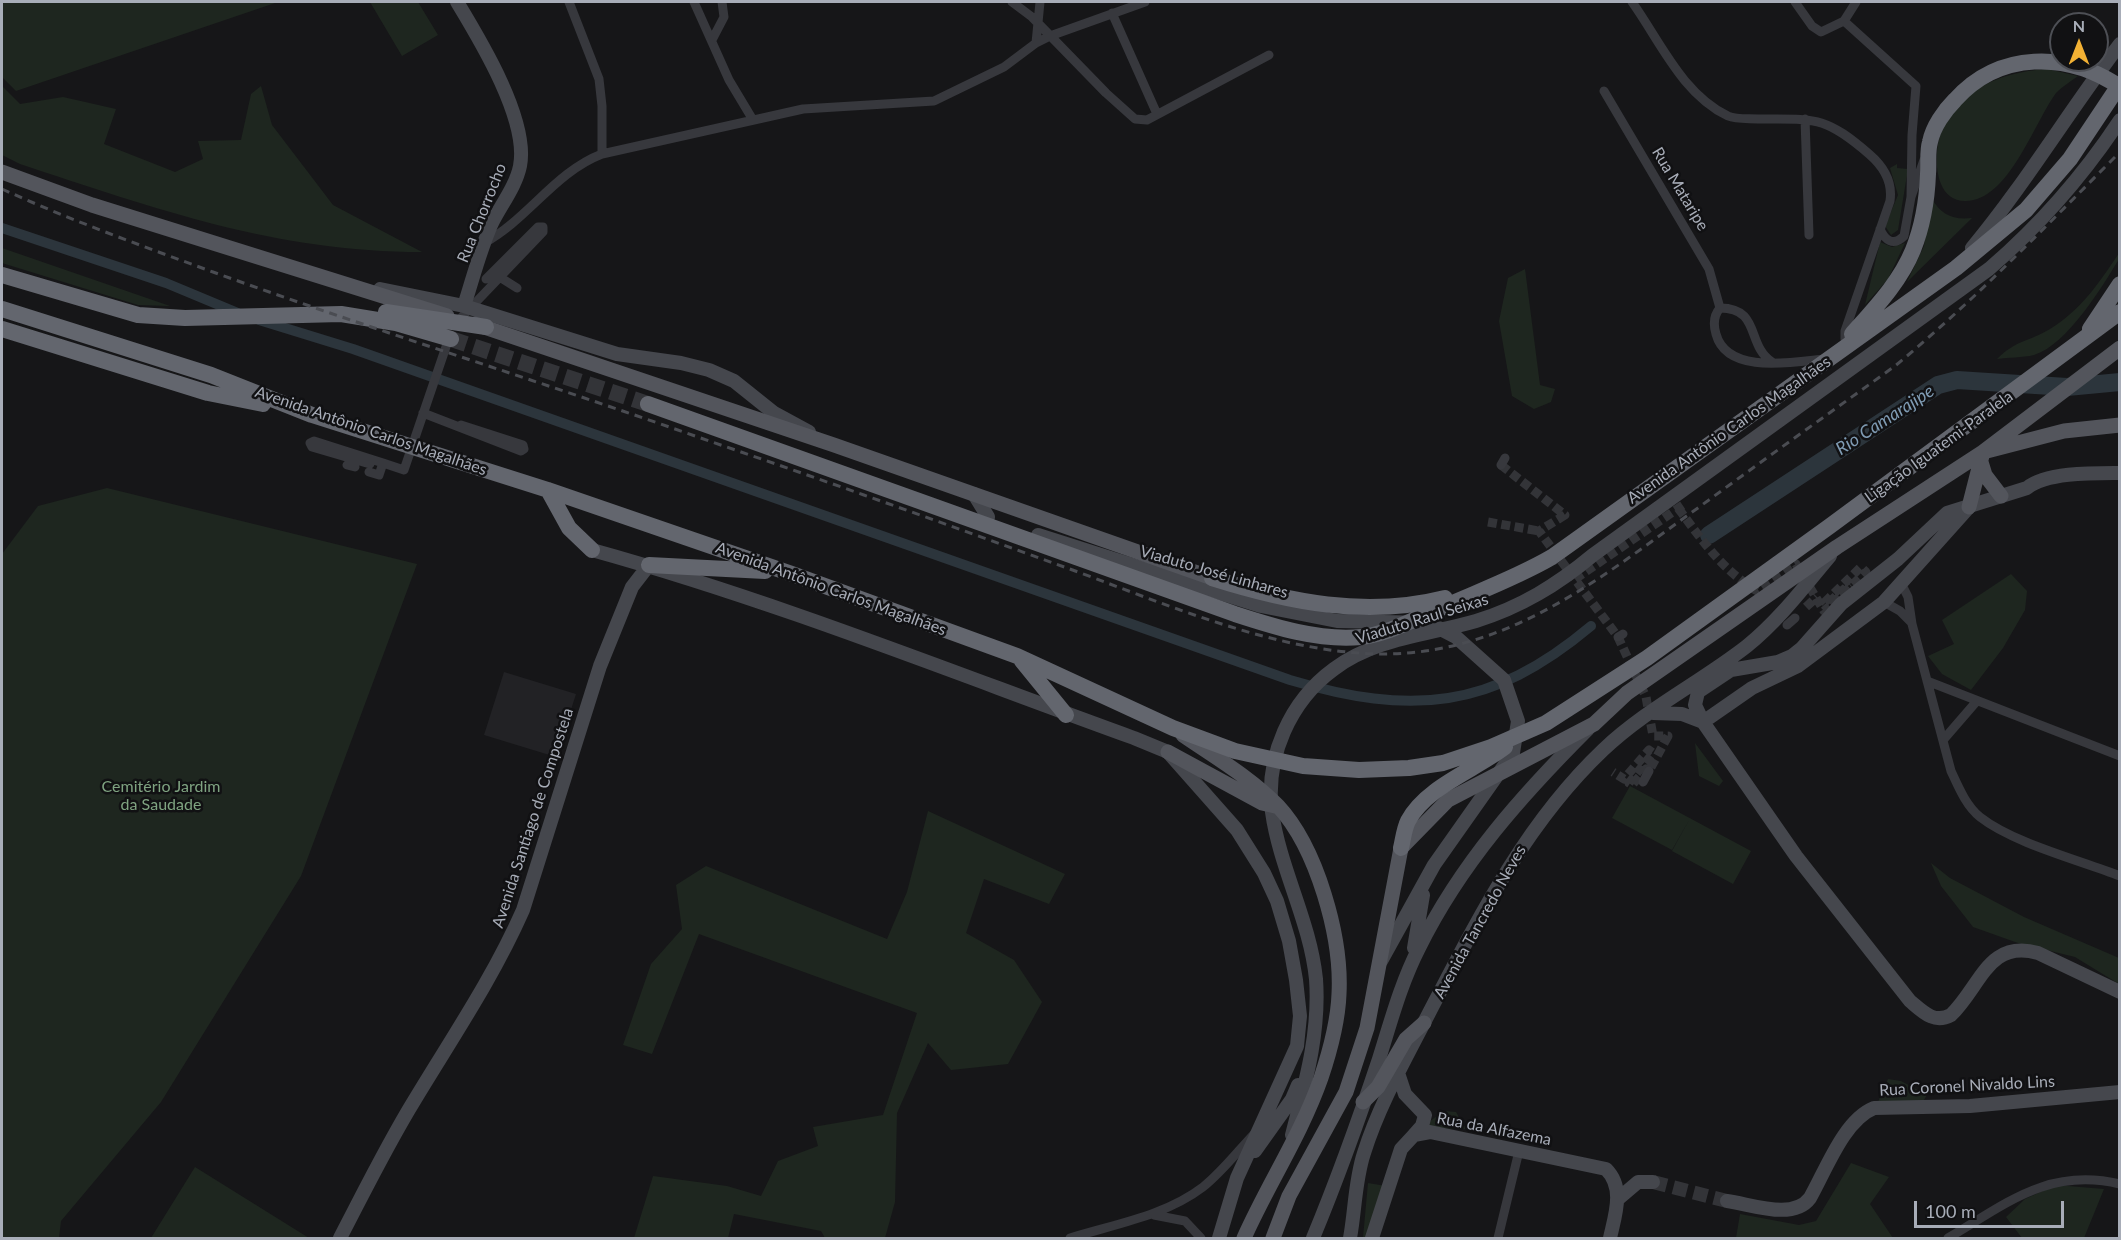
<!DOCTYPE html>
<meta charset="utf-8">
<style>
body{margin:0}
#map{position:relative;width:2121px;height:1240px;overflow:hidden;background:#161618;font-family:Lato,sans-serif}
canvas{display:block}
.frame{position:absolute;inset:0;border:3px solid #a8adb8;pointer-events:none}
.north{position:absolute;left:2049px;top:12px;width:60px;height:60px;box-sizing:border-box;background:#111113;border:2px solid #4d4f55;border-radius:50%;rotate:0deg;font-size:16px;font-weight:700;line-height:24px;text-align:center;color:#a8adb8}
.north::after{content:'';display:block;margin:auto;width:21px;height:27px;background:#f2b134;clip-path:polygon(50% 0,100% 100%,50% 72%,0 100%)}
.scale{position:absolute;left:1914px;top:1201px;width:150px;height:27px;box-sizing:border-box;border:3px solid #a8adb8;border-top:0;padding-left:8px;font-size:18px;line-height:21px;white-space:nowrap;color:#a8adb8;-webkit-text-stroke:4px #111113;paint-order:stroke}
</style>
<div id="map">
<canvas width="2121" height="1240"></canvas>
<div class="frame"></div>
<div class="north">N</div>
<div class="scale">100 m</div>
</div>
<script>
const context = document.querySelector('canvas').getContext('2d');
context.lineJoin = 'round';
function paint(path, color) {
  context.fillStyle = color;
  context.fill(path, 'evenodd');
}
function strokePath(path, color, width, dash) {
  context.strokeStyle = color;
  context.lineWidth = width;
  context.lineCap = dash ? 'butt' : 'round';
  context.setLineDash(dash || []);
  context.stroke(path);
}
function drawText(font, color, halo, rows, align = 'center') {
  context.font = font + ' Lato,sans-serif';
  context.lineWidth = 5;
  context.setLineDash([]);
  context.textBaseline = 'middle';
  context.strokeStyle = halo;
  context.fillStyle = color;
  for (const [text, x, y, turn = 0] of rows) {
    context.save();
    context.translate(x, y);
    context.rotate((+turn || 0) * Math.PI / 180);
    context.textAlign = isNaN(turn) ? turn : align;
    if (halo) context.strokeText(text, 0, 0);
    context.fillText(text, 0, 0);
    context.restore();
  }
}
paint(new Path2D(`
 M 504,672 L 576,694 L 556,757 L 484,735 Z`), '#222225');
paint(new Path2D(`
 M 2,2 L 278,2 L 16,91 L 2,77 Z
 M 370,2 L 418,2 L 438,35 L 402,56 Z
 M 2047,69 L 2078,76 C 2071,81 2062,87 2056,93 C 2034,123 2008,202 1965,201 C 1953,201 1945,194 1941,184 C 1937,174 1936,162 1937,152 C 1943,95 1997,72 2047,69 Z
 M 2,86 L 20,104 L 63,97 L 116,109 L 104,144 L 175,172 L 203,159 L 198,141 L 241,140 L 251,94 L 261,86 L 272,125 L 333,205 L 422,252 C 276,252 156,209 20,164 L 2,155 Z
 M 1897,164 L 1897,168 L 1908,169 L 1898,230 L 1891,235 L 1885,226 L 1898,195 L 1890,168 Z
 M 1931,198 C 1942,215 1952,220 1972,218 L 1907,282 L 1924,246 Z
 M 1880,242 L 1892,247 L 1905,243 L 1888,279 L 1865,305 Z
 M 2,248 L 170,306 L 138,305 L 2,263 Z
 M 2119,253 L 2119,259 C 2102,287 2067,345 2034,355 C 2022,358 2009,357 1997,359 C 2016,340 2028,342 2050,329 C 2080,311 2100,282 2119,253 Z
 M 1525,269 L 1540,385 L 1555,389 L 1551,402 L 1534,409 L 1512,396 L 1499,321 L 1508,278 Z
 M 107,488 L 417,564 L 301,876 L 161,1102 L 61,1221 L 59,1238 L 2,1238 L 2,554 L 38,506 Z
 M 2011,574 L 2027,591 L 2025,610 L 2003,648 L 1971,690 L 1942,674 L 1928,656 L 1954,644 L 1942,620 Z
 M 1695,743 L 1723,781 L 1719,786 L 1699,776 Z
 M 1630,786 L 1751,851 L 1733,884 L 1672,851 L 1689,820 L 1672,850 L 1612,818 Z
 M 928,811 L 1065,874 L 1049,904 L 984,879 L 966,933 L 1014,960 L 1042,1002 L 1008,1064 L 951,1070 L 928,1043 L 897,1113 L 895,1202 L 885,1238 L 825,1238 L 821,1231 L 734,1214 L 728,1238 L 634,1238 L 653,1176 L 727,1186 L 761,1196 L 778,1161 L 818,1146 L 813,1127 L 883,1115 L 917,1013 L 699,934 L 652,1054 L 623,1045 L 651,964 L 682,929 L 676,885 L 706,866 L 887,939 L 907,892 Z
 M 1931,863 L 1950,878 L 2024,917 L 2119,958 L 2119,984 L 2075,957 L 2018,943 L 1973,927 L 1941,886 Z
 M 1888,1079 L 1901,1081 L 1927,1095 L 1922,1103 L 1877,1104 Z
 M 1444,1111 L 1456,1112 L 1466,1129 L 1427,1128 L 1426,1124 Z
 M 1851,1163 L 1889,1177 L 1870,1204 L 1893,1238 L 1736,1238 L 1740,1214 L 1799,1225 L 1816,1221 Z
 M 195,1167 L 309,1238 L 151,1238 Z
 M 1368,1183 L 1386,1186 L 1368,1238 L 1363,1238 Z
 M 2056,1185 L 2104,1189 L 2084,1238 L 2022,1238 L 2006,1217 L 2025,1199 Z`), '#1e261f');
strokePath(new Path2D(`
 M 2,228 L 166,283 L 238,313
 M 259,320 L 353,349 L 1290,680 C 1411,716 1491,710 1591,626`), '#2c353c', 10);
strokePath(new Path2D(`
 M 1709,535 L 1938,385 L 1957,380 L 2067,387 L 2120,382`), '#2c353c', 18);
strokePath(new Path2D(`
 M 1501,465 L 1565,515 L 1539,531 L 1618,637 L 1646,697 L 1653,736 L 1668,736 L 1649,771 L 1646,769 L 1632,785 L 1629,783 L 1653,753 L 1649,750 L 1624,779 L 1613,772
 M 1678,508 C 1703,541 1721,569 1757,591 L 1796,564 L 1824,611 L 1866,572 L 1861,567 L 1825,602 L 1827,604 L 1850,584
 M 1488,522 L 1539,531
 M 1575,579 L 1683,505
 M 1806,607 L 1817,597`), '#333438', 9, [9, 4.5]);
strokePath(new Path2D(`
 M 1653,1182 L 1727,1201`), '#333438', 14, [14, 7]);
strokePath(new Path2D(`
 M 451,339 L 648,404`), '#333438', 16, [16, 8]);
strokePath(new Path2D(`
 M 569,2 L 599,79 L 602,106 L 602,154
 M 694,2 L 729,80 L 753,120
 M 1012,2 L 1032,17 L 1106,93 L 1135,119 L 1147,120 L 1269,55
 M 1632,2 C 1660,41 1682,94 1728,116 C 1737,120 1750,118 1760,119 C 1816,119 1825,116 1869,154 C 1883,166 1893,181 1890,201 L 1845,331 L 1845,339
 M 1795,2 L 1812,26 L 1821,32 L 1844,21 L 1856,2
 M 1112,13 L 1157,114
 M 1844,21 L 1916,86 L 1912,135 L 1911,197
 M 712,40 L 724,17 L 722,2
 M 1036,43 L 1040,2
 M 1604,91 L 1709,269 L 1720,308 C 1714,315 1713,324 1716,334 C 1727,375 1793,362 1825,359
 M 1805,119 L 1809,235
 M 1880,229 C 1885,240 1893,247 1904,236 L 1911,197 L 1924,160
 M 484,243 C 528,219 555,172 602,154 L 803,109 L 934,101 L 1004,67 L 1036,43 L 1050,36 L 1145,2
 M 498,276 L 517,288
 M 1720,308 C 1761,308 1746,345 1772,362
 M 456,323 L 543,232 L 543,227 L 538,227 L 486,279
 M 423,413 L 521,451 L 524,449 L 523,445 L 461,425
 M 370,464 L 312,447 L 310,443 L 314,441 L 383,463
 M 347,465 L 355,467
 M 1501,465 L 1505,458
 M 369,472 L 379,475 L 383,463 L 404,470 L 450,335
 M 1901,583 L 1908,597 L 1912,624 L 1951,771 C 1958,786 1966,806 1980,817 C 2013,843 2079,860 2120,876
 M 1884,602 L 1900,611 L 1911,622
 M 1787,625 L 1795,618
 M 1618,637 L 1623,634
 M 1927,681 L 2120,756
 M 1944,739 L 1976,702
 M 1643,782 L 1649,771
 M 1154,1215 L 1185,1221 L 1201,1238
 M 1070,1238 C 1115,1224 1165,1216 1203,1187 C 1222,1172 1237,1152 1254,1134
 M 1498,1238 L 1519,1151
 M 1948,1238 C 2006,1204 2048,1167 2120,1184`), '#37383d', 9);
strokePath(new Path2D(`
 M 457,2 C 480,40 529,120 520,166 C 516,186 501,205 492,223 C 480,250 473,278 464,306
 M 1972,248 C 2026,183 2069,111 2120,44
 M 380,289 L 464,306 L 617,354 L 681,363 L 709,370 L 734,381 L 774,413 L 809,432
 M 2120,473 C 2095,473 2046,472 2027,488 L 1947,513 L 1898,559 L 1841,604 L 1802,648 L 1792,656 L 1778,662 L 1731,670 L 1698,692 L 1695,705 L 1703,722 L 1796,856 L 1910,1001 C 1923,1012 1934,1024 1951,1015 C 1981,986 1988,939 2038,953 L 2120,992
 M 974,494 L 988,517
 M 1038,535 L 1261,606 L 1337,621 L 1429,623 L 1456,637 L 1504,680 L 1518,721 L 1513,753 L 1434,865 L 1381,961
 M 592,550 C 776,601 954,673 1134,738 L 1168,752 L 1237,830 L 1264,873 L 1277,901 L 1289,941 L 1296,980 L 1300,1016 L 1297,1046 L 1237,1178 L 1219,1238
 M 1653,713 L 1682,714 L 1703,722
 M 1703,722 L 1752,688 L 1798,666 L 1884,602 L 1969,507
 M 1414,948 L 1423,895
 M 1398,1073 L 1405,1094 L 1425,1115 L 1422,1126 L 1414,1135
 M 1292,1135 C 1305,1084 1320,1033 1316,979 C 1310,921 1280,869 1272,812 C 1265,757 1290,701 1334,669 C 1375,638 1428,635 1476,621 C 1521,607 1557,585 1593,555 L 1989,269 C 2040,225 2083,176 2120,120
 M 1255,1151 L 1292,1099 L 1298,1085
 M 1618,1199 L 1638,1182 L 1653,1182
 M 1727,1201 C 1751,1204 1793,1221 1810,1198 C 1826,1170 1844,1120 1874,1108 L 1970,1106 L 2120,1092
 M 340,1238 C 364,1192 387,1145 414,1101 C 452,1038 493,978 523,910 L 600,666 L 632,587 L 649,565
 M 1313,1238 C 1337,1180 1359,1119 1379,1059 C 1391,1021 1401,983 1419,948 C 1461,863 1522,795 1588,729
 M 1350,1238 C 1355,1211 1355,1180 1364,1153 C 1379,1105 1406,1058 1429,1013 C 1478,919 1525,824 1603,750 C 1646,709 1701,682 1747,646 C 1779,620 1804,587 1830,556
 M 1372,1238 L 1401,1149 L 1414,1135 L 1430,1132 L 1606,1169 C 1625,1188 1615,1215 1610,1238`), '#45474d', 14);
strokePath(new Path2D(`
 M 2,172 L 92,205 L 447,316
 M 475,324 L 834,445 L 1212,578
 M 1981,462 L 1985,475 L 2001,496
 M 1969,507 L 1983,452 L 2120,348
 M 1183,735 C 1215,757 1251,778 1278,806 C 1317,848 1342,937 1339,994 C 1338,1022 1330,1051 1321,1078 C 1301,1135 1268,1184 1244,1238
 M 1168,752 L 1262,803 L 1275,806
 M 1363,1102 L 1378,1087 L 1406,1039 L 1424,1023
 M 1273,1238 L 1289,1196 L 1346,1092 L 1367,1028 L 1401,848 L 1448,800 L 1594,724 L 1627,693 L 1837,547 L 1983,452 L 2064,431 L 2120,425`), '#53555c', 15);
strokePath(new Path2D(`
 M 2,275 L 138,315 L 185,318 L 341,314 L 396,323 L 451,339
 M 2,309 L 211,375 L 312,415 L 548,490 L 792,574 L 1017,656 L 1173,728 L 1235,751 L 1303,766 L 1359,770 L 1409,768 L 1443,763 L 1491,747 L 1546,723 L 1647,658 L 1830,526 L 2120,312
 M 386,312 L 486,327
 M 2,329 L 208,393 L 263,404
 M 2090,329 L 2120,284
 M 1852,334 C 1875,308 1900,282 1913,250 C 1923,225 1927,201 1928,174 C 1929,164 1927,152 1930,142 C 1933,127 1944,111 1955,100 C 1999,51 2067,51 2120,87
 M 648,404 L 1235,614 C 1275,627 1318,641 1361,637 C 1388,634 1414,619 1439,609 C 1477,592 1516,578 1552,557 L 1956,268 L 2026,210 L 2070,159 L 2120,84
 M 548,490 L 569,528 L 592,550
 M 649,565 L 765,571
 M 1212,578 C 1288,602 1366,618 1445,598
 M 1022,661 L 1066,715
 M 1401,848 C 1403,840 1404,829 1408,821 C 1426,787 1475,770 1505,747`), '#63666e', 16);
strokePath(new Path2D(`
 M 2,189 C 70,220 142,246 213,272 C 379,332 546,383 712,442 C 826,481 940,522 1053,563 C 1167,603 1309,671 1432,650 C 1536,633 1618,565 1702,505 C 1766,458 1831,412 1895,366 C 1975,300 2046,226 2120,152`), '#4a4c52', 3, [8, 6]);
drawText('16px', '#a8adb8', '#111113', [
 ["Rua Mataripe",1680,189,59],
 ["Rua Chorrocho",482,213,-68],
 ["Avenida Antônio Carlos Magalhães",1729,430,-35],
 ["Avenida Antônio Carlos Magalhães",371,431,19],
 ["Ligação Iguatemi-Paralela",1939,447,-36],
 ["Viaduto José Linhares",1214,572,16],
 ["Avenida Antônio Carlos Magalhães",831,589,20],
 ["Viaduto Raul Seixas",1422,619,-17],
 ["Avenida Santiago de Compostela",533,818,-72],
 ["Avenida Tancredo Neves",1480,922,-61],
 ["Rua Coronel Nivaldo Lins",1967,1086,-3],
 ["Rua da Alfazema",1494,1129,11]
]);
drawText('16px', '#7fa381', '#111113', [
 ["Cemitério Jardim",161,787],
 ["da Saudade",161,805]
]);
drawText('italic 18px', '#7f9bb3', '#111113', [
 ["Rio Camarajipe",1885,420,-33]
]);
</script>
